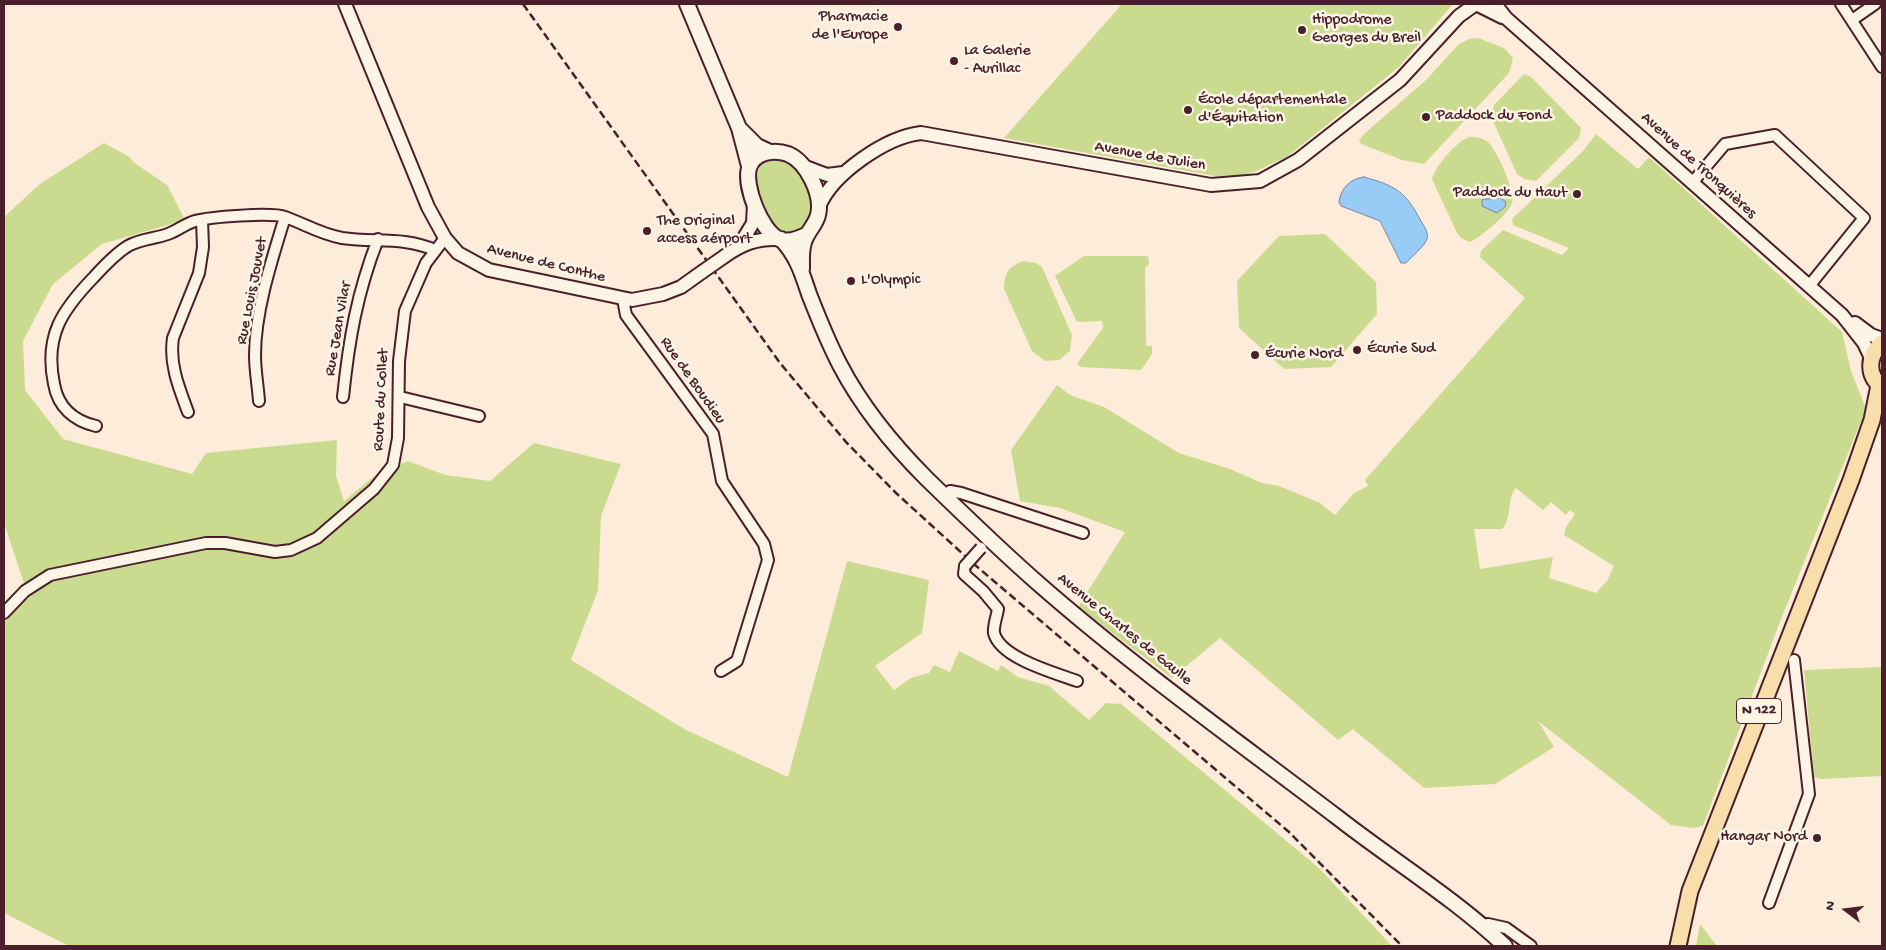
<!DOCTYPE html>
<meta charset="utf-8">
<style>
body{margin:0}
#map{position:relative;width:1886px;height:950px;overflow:hidden;background:#fcecd9;font-family:"Gochi Hand",sans-serif}
canvas{display:block}
.frame{position:absolute;inset:0;border:5px solid #4a1f2b;pointer-events:none}
.north{position:absolute;left:1821px;top:885px;width:50px;height:50px;-webkit-text-stroke:4px #fcf5e5;paint-order:stroke;rotate:285deg;font-size:14px;font-weight:700;line-height:20px;text-align:center;color:#4a1f2b}
.north::after{content:'';display:block;margin:auto;width:18px;height:22px;background:#4a1f2b;clip-path:polygon(50% 0,100% 100%,50% 72%,0 100%)}
</style>
<div id="map">
<canvas width="1886" height="950"></canvas>
<div class="frame"></div>
<div class="north">N</div>
</div>
<script>
const context = document.querySelector('canvas').getContext('2d');
context.lineJoin = 'round';
function paint(path, color) {
  context.fillStyle = color;
  context.fill(path, 'evenodd');
}
function strokePath(path, color, width, dash) {
  context.strokeStyle = color;
  context.lineWidth = width;
  context.lineCap = dash ? 'butt' : 'round';
  context.setLineDash(dash || []);
  context.stroke(path);
}
function drawText(font, color, halo, rows, align = 'center') {
  context.font = font + ' "Gochi Hand",sans-serif';
  context.lineWidth = 5;
  context.setLineDash([]);
  context.textBaseline = 'middle';
  context.strokeStyle = halo;
  context.fillStyle = color;
  for (const [text, x, y, turn = 0] of rows) {
    context.save();
    context.translate(x, y);
    context.rotate((+turn || 0) * Math.PI / 180);
    context.textAlign = isNaN(turn) ? turn : align;
    if (halo) context.strokeText(text, 0, 0);
    context.fillText(text, 0, 0);
    context.restore();
  }
}
paint(new Path2D(`
 M 1122,4 L 1453,4 L 1399,67 L 1288,156 L 1254,172 L 1242,175 L 1215,176 L 1004,138 Z
 M 1478,38 L 1504,48 L 1513,58 L 1509,73 L 1424,164 L 1402,160 L 1361,144 L 1359,140 L 1365,133 L 1426,80 L 1459,44 L 1469,39 Z
 M 1524,74 L 1531,77 L 1581,128 L 1579,138 L 1536,181 L 1524,179 L 1517,174 L 1491,117 L 1494,105 Z
 M 1596,134 L 1638,169 L 1649,157 L 1842,332 L 1851,371 L 1866,409 L 1781,619 L 1703,826 L 1693,828 L 1671,825 L 1538,721 L 1554,747 L 1495,784 L 1424,788 L 1353,729 L 1338,740 L 1220,638 L 1172,678 L 1078,607 L 1125,532 L 1060,508 L 1020,501 L 1011,450 L 1057,385 L 1070,395 L 1104,407 L 1179,453 L 1230,469 L 1262,483 L 1279,486 L 1320,503 L 1335,515 L 1354,493 L 1368,486 L 1365,480 L 1525,298 L 1480,257 L 1481,251 L 1503,230 L 1562,255 L 1569,248 L 1513,225 L 1512,219 L 1583,151 ZM 1516,488 L 1543,510 L 1551,502 L 1566,515 L 1570,510 L 1575,514 L 1566,527 L 1564,535 L 1614,566 L 1607,581 L 1596,593 L 1549,578 L 1553,557 L 1480,569 L 1474,529 L 1502,529 C 1513,517 1506,499 1516,488 Z
 M 1469,137 C 1475,136 1483,138 1488,142 C 1496,149 1516,192 1512,203 C 1509,214 1481,237 1470,242 L 1461,238 L 1457,233 L 1432,179 C 1436,165 1456,142 1469,137 Z
 M 104,143 L 130,157 L 133,162 L 167,185 L 185,220 L 102,244 L 53,284 L 23,341 L 25,390 L 63,439 L 192,474 L 206,453 L 337,440 L 336,476 L 344,501 L 377,474 L 408,461 L 445,475 L 490,481 L 534,443 L 621,464 L 601,516 L 598,590 L 571,660 L 686,730 L 788,777 L 847,561 L 929,580 L 922,633 L 875,666 L 894,690 L 911,678 L 929,673 L 934,665 L 950,672 L 959,651 L 998,671 L 1001,665 L 1018,677 L 1049,686 L 1089,720 L 1106,703 L 1121,704 L 1319,868 L 1392,946 L 69,946 L 4,913 L 4,622 L 28,595 L 4,523 L 4,217 L 40,184 Z
 M 773,158 C 800,160 804,183 813,205 L 814,211 L 804,229 C 767,243 763,210 753,182 L 760,166 Z
 M 1325,234 L 1376,282 L 1377,314 L 1331,367 L 1284,369 L 1239,328 L 1237,281 L 1279,236 Z
 M 1084,256 L 1148,256 L 1149,264 L 1145,268 L 1146,346 L 1152,346 L 1152,354 L 1141,370 L 1081,367 L 1077,364 L 1103,328 L 1102,321 L 1077,322 L 1055,276 Z
 M 1023,261 L 1036,263 L 1042,267 L 1072,335 L 1070,351 L 1059,360 L 1045,361 L 1032,351 L 1004,289 C 1004,274 1009,266 1023,261 Z
 M 1882,667 L 1882,776 L 1822,779 L 1814,777 L 1804,670 Z
 M 1700,924 L 1717,946 L 1696,946 Z`), '#cadb90');
const water = new Path2D(`
 M 1364,177 C 1396,186 1405,191 1421,221 C 1424,226 1429,233 1427,239 C 1424,247 1412,256 1406,263 L 1401,263 L 1380,221 L 1341,206 L 1339,202 C 1340,189 1351,178 1364,177 Z
 M 1500,198 L 1506,202 L 1505,207 L 1497,213 L 1482,206 L 1482,200 Z`);
paint(water, '#98cbf5');
strokePath(water, '#7986a4', 1);
const minor = new Path2D(`
 M 1841,4 L 1882,67
 M 1852,20 L 1875,4
 M 1692,183 L 1725,144 L 1775,135 L 1864,218 L 1809,286
 M 623,299 L 626,315 L 713,434 L 722,481 L 764,544 L 768,560 L 737,661 L 721,671
 M 343,397 C 349,339 357,293 378,239
 M 400,397 L 479,416
 M 259,401 C 258,386 255,371 255,355 C 255,311 272,259 285,217
 M 188,412 C 179,388 169,364 173,338 L 199,273 L 203,247 L 202,220
 M 96,426 C 74,421 58,407 54,384 C 44,336 62,310 94,277 C 104,266 115,254 128,246 C 140,239 154,239 168,234 C 177,231 185,224 195,221 C 209,217 272,212 285,217 C 305,224 320,234 342,238 C 375,243 402,236 435,250
 M 945,496 L 950,491 L 961,493 L 1083,533
 M 965,566 L 964,574 L 983,591 L 998,609 C 997,616 993,626 994,633 C 1000,658 1055,673 1077,681
 M 4,613 L 25,591 L 50,575 L 206,543 L 225,543 L 275,552 L 291,550 L 317,538 L 374,489 L 393,465 L 398,438 L 399,361 L 405,311 L 426,263 L 445,238
 M 1769,903 L 1809,794 L 1794,660
 M 1484,927 L 1488,924 L 1506,928 L 1531,946`);
const tertiary = new Path2D(`
 M 345,4 L 428,207 L 445,238 L 458,253 L 489,270 L 632,300 L 663,294 L 681,287 L 702,272
 M 1495,4 L 1506,18 L 1842,315 L 1864,343 L 1871,358
 M 1480,6 L 1502,17
 M 803,166 L 827,175 L 843,173
 M 819,207 C 832,174 886,137 921,133 L 1211,185 L 1260,181 L 1298,160 L 1400,80 L 1459,16 L 1473,6
 M 739,246 L 753,223 L 754,204
 M 725,256 C 742,244 757,238 779,239
 M 1855,323 L 1871,335 L 1882,339`);
const secondary = new Path2D(`
 M 687,4 L 739,128 L 749,166
 M 740,129 L 757,146 L 770,152
 M 781,239 C 797,256 802,273 809,294 C 818,317 828,342 840,365 C 862,407 893,445 927,479 C 964,515 1001,551 1040,585 C 1135,668 1237,741 1337,817 C 1392,860 1454,898 1505,946
 M 802,269 C 802,257 801,246 807,235 C 811,228 816,223 818,215 C 823,195 807,162 788,154 C 774,149 754,152 749,168 C 744,186 761,231 779,239 C 788,243 800,238 808,234`);
const primary = new Path2D(`
 M 1882,343 C 1868,355 1866,375 1882,387
 M 1678,946 L 1690,891 L 1851,480 L 1872,420 L 1879,385`);
strokePath(minor, '#4a1f2b', 14);
strokePath(tertiary, '#4a1f2b', 16);
strokePath(secondary, '#4a1f2b', 18);
strokePath(primary, '#4a1f2b', 19);
strokePath(minor, '#fcf5e5', 10);
strokePath(tertiary, '#fcf5e5', 12);
strokePath(secondary, '#fcf5e5', 14);
strokePath(primary, '#f8deab', 15);
strokePath(new Path2D(`
 M 523,4 L 780,363 L 846,442 L 896,493 L 975,565 L 1289,832 L 1402,946`), '#4a1f2b', 2.5, [8, 4]);
const minorBridge = new Path2D(`
 M 965,566 L 981,548`);
const tertiaryBridge = new Path2D(`
 M 702,272 L 725,256`);
strokePath(minorBridge, '#4a1f2b', 14, []);
strokePath(tertiaryBridge, '#4a1f2b', 16, []);
strokePath(minorBridge, '#fcf5e5', 10);
strokePath(tertiaryBridge, '#fcf5e5', 12);
for (const [x, y, r, color] of [
 [898,27,5,"#4a1f2b"],
 [1302,30,5,"#4a1f2b"],
 [954,61,5,"#4a1f2b"],
 [1188,110,5,"#4a1f2b"],
 [1426,117,5,"#4a1f2b"],
 [1577,194,5,"#4a1f2b"],
 [647,231,5,"#4a1f2b"],
 [851,281,5,"#4a1f2b"],
 [1357,350,5,"#4a1f2b"],
 [1255,355,5,"#4a1f2b"],
 [1817,838,5,"#4a1f2b"]
]) {
  const dot = new Path2D();
  dot.arc(x, y, r, 0, 2 * Math.PI);
  context.fillStyle = color;
  context.fill(dot);
  strokePath(dot, '#fcf5e5', 2);
}
for (const [x, y, w] of [
 [1759,711,45]
]) {
  const box = new Path2D();
  box.roundRect(x - w / 2, y - 12.5, w, 25, 4);
  context.fillStyle = '#fcf5e5';
  context.fill(box);
  strokePath(box, '#4a1f2b', 1);
}
drawText('bold 15px', '#4a1f2b', null, [
 ["N 122",1759,711]
]);
drawText('16px', '#4a1f2b', '#fcf5e5', [
 ["Pharmacie",888,18,"right"],
 ["de l'Europe",888,36,"right"],
 ["Hippodrome",1312,21],
 ["Georges du Breil",1312,39],
 ["La Galerie",964,52],
 ["- Aurillac",964,70],
 ["École départementale",1198,101],
 ["d'Équitation",1198,119],
 ["Paddock du Fond",1436,117],
 ["Paddock du Haut",1567,194,"right"],
 ["The Original",657,222],
 ["access aérport",657,240],
 ["L'Olympic",861,281],
 ["Écurie Sud",1367,350],
 ["Écurie Nord",1265,355],
 ["Hangar Nord",1807,838,"right"]
], 'left');
drawText('16px', '#4a1f2b', '#fcf5e5', [
 ["Avenue de Julien",1150,157,10],
 ["Avenue de Tronquières",1698,166,42],
 ["Avenue de Conthe",546,264,14],
 ["Rue Louis Jouvet",253,291,-79],
 ["Rue Jean Vilar",339,329,-80],
 ["Rue de Boudieu",692,381,55],
 ["Route du Collet",382,400,-87],
 ["Avenue Charles de Gaulle",1124,630,39]
]);
</script>
